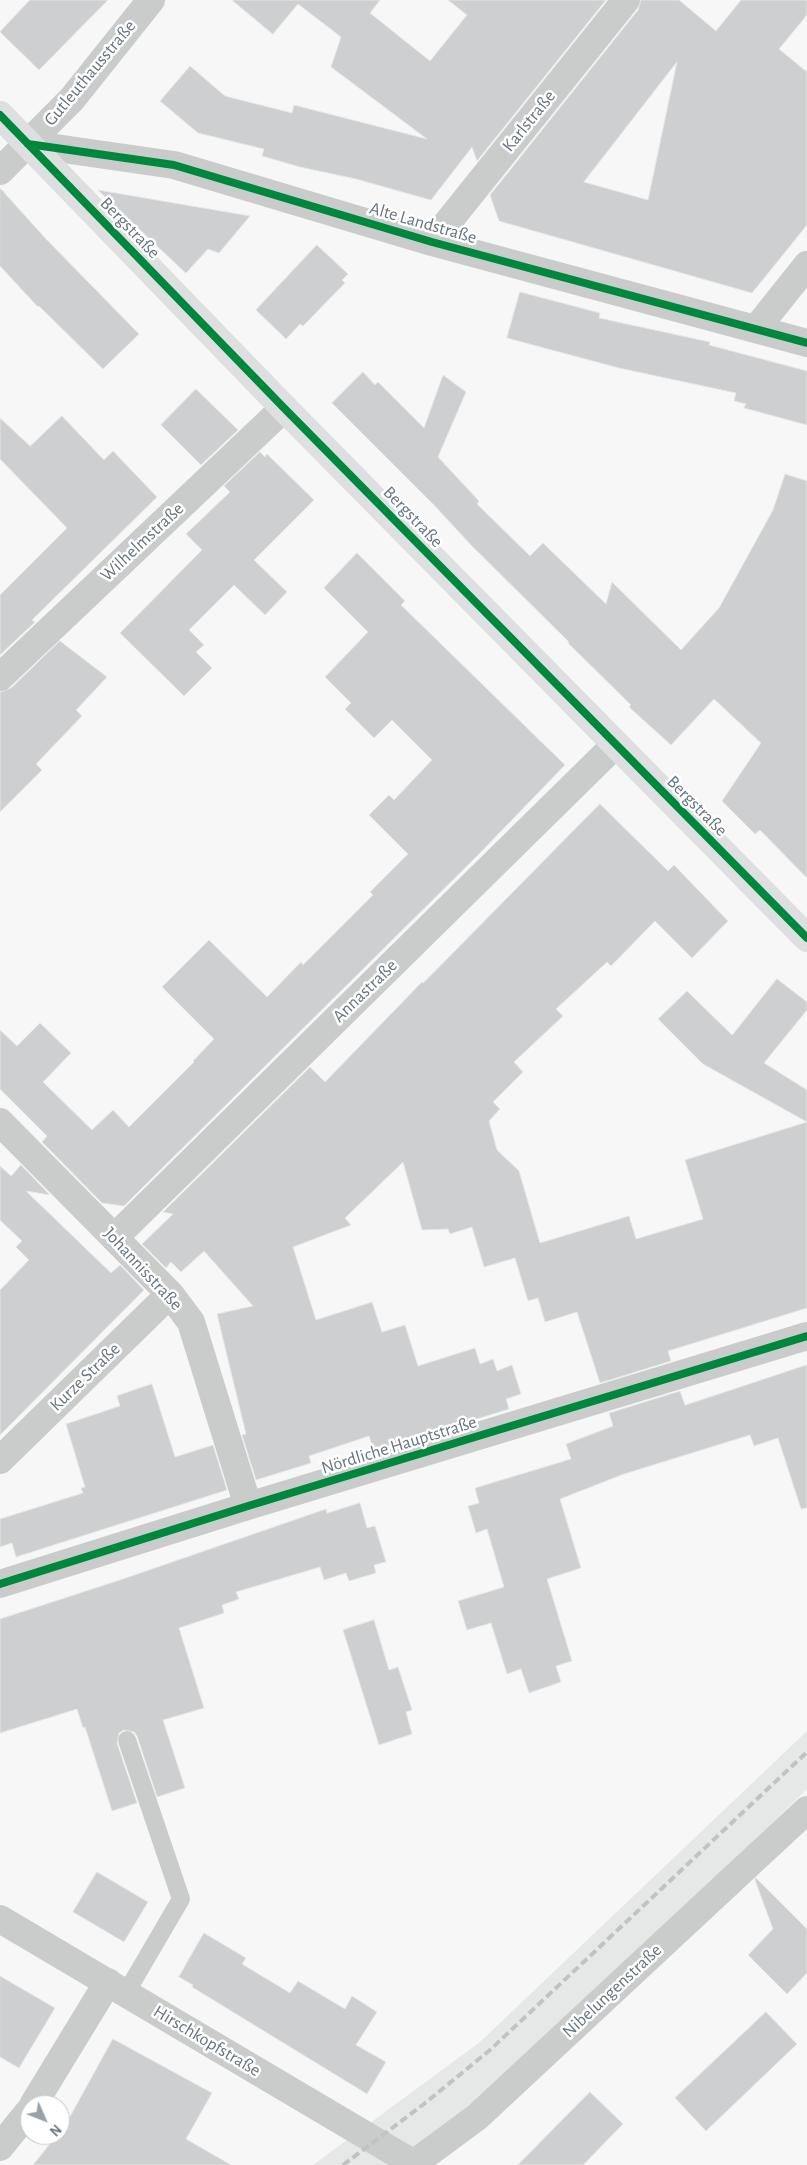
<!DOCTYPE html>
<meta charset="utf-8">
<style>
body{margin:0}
#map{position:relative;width:807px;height:2165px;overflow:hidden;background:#f7f7f7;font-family:"Alegreya Sans",sans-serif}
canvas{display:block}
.north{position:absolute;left:20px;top:2095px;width:50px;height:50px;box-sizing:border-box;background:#fff;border:1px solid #c2c7cb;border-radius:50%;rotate:134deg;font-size:14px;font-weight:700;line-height:20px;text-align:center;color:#66747e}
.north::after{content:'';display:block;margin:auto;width:18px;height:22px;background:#99a2a8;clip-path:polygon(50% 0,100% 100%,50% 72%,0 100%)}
</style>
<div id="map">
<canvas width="807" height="2165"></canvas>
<div class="north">N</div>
</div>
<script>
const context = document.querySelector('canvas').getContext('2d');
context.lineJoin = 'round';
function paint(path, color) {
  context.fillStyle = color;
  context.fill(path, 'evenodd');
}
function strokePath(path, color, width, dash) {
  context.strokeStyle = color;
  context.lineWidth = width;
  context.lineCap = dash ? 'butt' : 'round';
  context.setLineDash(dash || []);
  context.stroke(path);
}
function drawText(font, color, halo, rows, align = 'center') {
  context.font = font + ' "Alegreya Sans",sans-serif';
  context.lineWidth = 5;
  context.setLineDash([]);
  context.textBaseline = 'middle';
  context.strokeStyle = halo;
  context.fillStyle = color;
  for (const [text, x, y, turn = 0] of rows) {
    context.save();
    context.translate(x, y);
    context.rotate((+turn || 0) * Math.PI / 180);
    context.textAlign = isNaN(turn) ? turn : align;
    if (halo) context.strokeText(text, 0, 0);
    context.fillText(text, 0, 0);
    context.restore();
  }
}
paint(new Path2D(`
 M 807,1731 L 807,1789 L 512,2075 L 391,2165 L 313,2165 L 480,2042 Z`), '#e6e7e7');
const building = new Path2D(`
 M 30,0 L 108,0 L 39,70 L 0,32 Z
 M 232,0 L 380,0 L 370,13 L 430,61 L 467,15 L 448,0 L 606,0 L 477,161 L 472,147 L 431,200 L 356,179 L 300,167 L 262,156 L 264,149 L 198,133 L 160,101 L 190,66 L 225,96 L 292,113 L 294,105 L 427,139 L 331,67 L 341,37 L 298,4 L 273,34 Z
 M 641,0 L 679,0 L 716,31 L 741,0 L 807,0 L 807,15 L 779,49 L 807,72 L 807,225 L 752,293 L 499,221 L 490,195 L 638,10 ZM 677,62 L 648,200 L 584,182 Z
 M 0,188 L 46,239 L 139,334 L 103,369 L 39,306 L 38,307 L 0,266 Z
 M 98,190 L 250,216 L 219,253 L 208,249 L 186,273 Z
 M 317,245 L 348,274 L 342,280 L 345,283 L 303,326 L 300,324 L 286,339 L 256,310 Z
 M 520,292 L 600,313 L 599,318 L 710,342 L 709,345 L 807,371 L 807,425 L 744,408 L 746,404 L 734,401 L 736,393 L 619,368 L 507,338 Z
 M 363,372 L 375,385 L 378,382 L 424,428 L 443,375 L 466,392 L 438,457 L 479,501 L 477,504 L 530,556 L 543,543 L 606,604 L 612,582 L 681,650 L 719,608 L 773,510 L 785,474 L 807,481 L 807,878 L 760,830 L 755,834 L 722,801 L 761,743 L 714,699 L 671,745 L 629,707 L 631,705 L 568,643 L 569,642 L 471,545 L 434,505 L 332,403 Z
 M 196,389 L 238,430 L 201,465 L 161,425 Z
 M 62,416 L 104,460 L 113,451 L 157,497 L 32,620 L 35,622 L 0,655 L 0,595 L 67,528 L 0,459 L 0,418 L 30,446 Z
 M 260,452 L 265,457 L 267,454 L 314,500 L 254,560 L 287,592 L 265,615 L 234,585 L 189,630 L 204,645 L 196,652 L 212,668 L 184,696 L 120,633 L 202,550 L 186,534 L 230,492 L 224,486 Z
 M 357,553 L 405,601 L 401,605 L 565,765 L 478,855 L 124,1206 L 102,1203 L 42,1142 L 47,1136 L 0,1089 L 0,1030 L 17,1046 L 40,1023 L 71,1053 L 43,1082 L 92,1130 L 113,1110 L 129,1127 L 194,1062 L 193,1061 L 214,1039 L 162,987 L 209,940 L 267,997 L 301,962 L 303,965 L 373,895 L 370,892 L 408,854 L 369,815 L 389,795 L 394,800 L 432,760 L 392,720 L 374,738 L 345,709 L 351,703 L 325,677 L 368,632 L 324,588 Z
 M 60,641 L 107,677 L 76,710 L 82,716 L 36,764 L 42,770 L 0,812 L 0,692 L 11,688 Z
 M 600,804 L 668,871 L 674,865 L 728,921 L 692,958 L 655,921 L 611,966 L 607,962 L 556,1009 L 563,1016 L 514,1062 L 523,1072 L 493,1102 L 500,1109 L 489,1121 L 497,1150 L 519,1171 L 540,1243 L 629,1216 L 636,1239 L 703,1219 L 685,1160 L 807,1122 L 807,1308 L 668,1351 L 671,1361 L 600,1383 L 577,1312 L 545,1322 L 538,1298 L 528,1301 L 515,1258 L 484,1267 L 472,1227 L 450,1234 L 448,1229 L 422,1230 L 403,1162 L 345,1218 L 351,1225 L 293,1247 L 316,1320 L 372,1302 L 382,1332 L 405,1325 L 418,1366 L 475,1348 L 480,1364 L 493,1359 L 497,1371 L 512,1365 L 521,1394 L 506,1399 L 509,1409 L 374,1451 L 369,1436 L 309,1456 L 311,1463 L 256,1480 L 242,1435 L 246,1434 L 217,1314 L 253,1306 L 204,1251 L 181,1272 L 171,1262 L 166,1268 L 142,1244 L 173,1214 L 163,1212 L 310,1067 L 325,1082 L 422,982 L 423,983 Z
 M 777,979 L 807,1002 L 807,1010 L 764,1063 L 807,1090 L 807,1122 L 703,1064 L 658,1019 L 687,991 L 732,1035 Z
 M 21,1165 L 50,1195 L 26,1191 L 111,1273 L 120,1265 L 144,1290 L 0,1435 L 0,1290 L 29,1260 L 16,1247 L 22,1241 L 0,1220 L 0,1166 L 11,1176 Z
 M 807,1365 L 807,1508 L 801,1509 L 778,1438 L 754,1446 L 750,1435 L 624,1474 L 560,1499 L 581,1568 L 547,1579 L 572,1661 L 556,1666 L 561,1682 L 529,1693 L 521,1669 L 507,1674 L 491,1623 L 467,1630 L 458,1601 L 504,1587 L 487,1529 L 476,1533 L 468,1506 L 479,1503 L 475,1488 L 571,1459 L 566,1444 L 613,1426 L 609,1413 L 680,1391 L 685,1405 Z
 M 152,1384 L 175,1457 L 213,1445 L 227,1490 L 16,1557 L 12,1543 L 0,1547 L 0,1519 L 83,1493 L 81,1488 L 85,1487 L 66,1424 L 120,1406 L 117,1396 Z
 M 360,1503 L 367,1528 L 375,1526 L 386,1562 L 374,1565 L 376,1573 L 349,1581 L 346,1573 L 324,1580 L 320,1567 L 236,1592 L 239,1599 L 222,1605 L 224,1613 L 179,1628 L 204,1708 L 163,1720 L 185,1788 L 157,1797 L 137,1736 L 134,1732 L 124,1730 L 119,1733 L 117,1743 L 137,1803 L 112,1811 L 85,1727 L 83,1728 L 77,1709 L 0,1733 L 0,1619 L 120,1580 L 326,1509 L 327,1513 Z
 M 374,1620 L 389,1670 L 398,1667 L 412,1710 L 406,1712 L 412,1734 L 379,1745 L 343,1630 Z
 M 97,1872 L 148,1902 L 124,1942 L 73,1912 Z
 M 756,1878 L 807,1929 L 807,1973 L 787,1994 L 748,1955 L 773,1929 L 755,1880 Z
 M 204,1933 L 246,1958 L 242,1964 L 290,1993 L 298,1981 L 345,2009 L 352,1996 L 377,2012 L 356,2045 L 386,2062 L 367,2094 L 192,1987 L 193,1985 L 179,1977 Z
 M 0,1976 L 55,2008 L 19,2068 L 0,2057 Z
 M 766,2012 L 797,2044 L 706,2131 L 675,2098 Z
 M 113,2039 L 212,2093 L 186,2139 L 231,2165 L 33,2165 L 57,2135 L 60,2135 L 60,2131 L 67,2122 Z
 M 590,2092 L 623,2124 L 583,2165 L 518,2165 Z`);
paint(building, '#cecfd0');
strokePath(building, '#e6e6e6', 1);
strokePath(new Path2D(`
 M 126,1993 L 181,1899 L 127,1740`), '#cacccc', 18);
strokePath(new Path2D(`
 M 28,144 L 174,165 L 432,242 L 807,343
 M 0,171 L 72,99 L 151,0
 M 432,242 L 626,0
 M 756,329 L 807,265
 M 0,677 L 284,408
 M 0,1122 L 170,1294 L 191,1322 L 248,1506
 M 115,1237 L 615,745
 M 0,1460 L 170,1294
 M 0,1584 L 248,1506 L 807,1336
 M 0,1919 L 416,2165
 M 33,2105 L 108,1982
 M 0,2147 L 30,2110
 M 412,2165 L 477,2117 L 807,1810`), '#cacccc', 28);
strokePath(new Path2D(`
 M 0,115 L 284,408 L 807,938`), '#dedfe0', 28);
strokePath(new Path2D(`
 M 343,2165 L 424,2104 L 490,2050 L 807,1752`), '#c1c2c3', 4, [8, 4]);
strokePath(new Path2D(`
 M 0,115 L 284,408 L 807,938
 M 28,144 L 174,165 L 432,242 L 807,343
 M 0,1584 L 248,1506 L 807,1336`), '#00873e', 8);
drawText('18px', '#66747e', '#fff', [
 ["Gutleuthausstraße",90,73,-50],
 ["Karlstraße",529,121,-51],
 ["Alte Landstraße",423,223,16],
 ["Bergstraße",130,228,46],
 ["Bergstraße",413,517,46],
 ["Wilhelmstraße",142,542,-43],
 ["Bergstraße",697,806,45],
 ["Annastraße",365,991,-44],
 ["Johannisstraße",143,1269,47],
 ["Kurze Straße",85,1377,-44],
 ["Nördliche Hauptstraße",399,1445,-17],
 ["Nibelungenstraße",612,1991,-43],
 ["Hirschkopfstraße",207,2041,31]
]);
</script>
